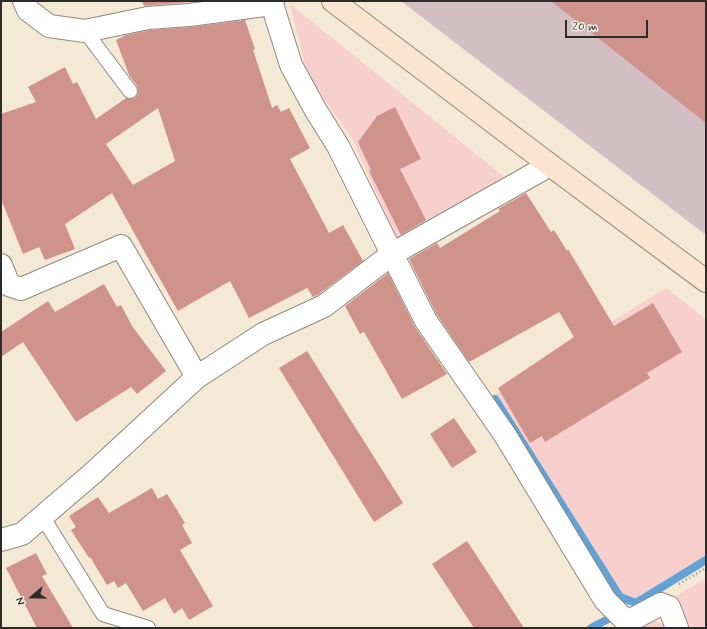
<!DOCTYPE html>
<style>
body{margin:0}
#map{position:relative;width:707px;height:629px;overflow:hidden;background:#f3e9d4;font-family:Mynerve,sans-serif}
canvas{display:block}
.frame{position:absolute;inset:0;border:2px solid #2b2b2b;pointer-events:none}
.north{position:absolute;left:12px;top:577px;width:40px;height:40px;-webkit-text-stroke:3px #f7f3e8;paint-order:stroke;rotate:250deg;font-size:11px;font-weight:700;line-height:16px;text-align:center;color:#2b2b2b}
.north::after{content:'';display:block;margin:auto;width:14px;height:18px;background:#2b2b2b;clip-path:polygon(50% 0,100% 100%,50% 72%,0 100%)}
.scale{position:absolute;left:565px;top:20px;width:83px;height:18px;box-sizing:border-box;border:2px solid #2b2b2b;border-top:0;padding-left:5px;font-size:12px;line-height:14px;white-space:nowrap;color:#2b2b2b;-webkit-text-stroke:3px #f7f3e8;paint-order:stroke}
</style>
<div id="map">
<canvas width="707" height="629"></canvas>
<div class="frame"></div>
<div class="north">N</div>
<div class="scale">20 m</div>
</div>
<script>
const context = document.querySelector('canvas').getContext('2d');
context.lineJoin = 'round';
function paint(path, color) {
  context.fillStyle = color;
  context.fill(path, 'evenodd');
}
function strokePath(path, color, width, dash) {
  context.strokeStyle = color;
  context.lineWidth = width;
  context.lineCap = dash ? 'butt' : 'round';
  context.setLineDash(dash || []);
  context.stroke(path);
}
paint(new Path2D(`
 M 157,1 L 218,1 L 161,10 Z
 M 290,4 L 507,179 L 397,241 L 353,140 L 308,76 Z
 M 666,288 L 706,319 L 706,557 L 636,598 L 623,595 L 496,394 Z
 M 706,578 L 706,628 L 688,628 L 676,596 Z
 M 653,619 L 666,626 L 667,628 L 635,628 Z`), '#f7d0cd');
paint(new Path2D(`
 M 401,1 L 706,1 L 706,235 Z`), '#d2bec3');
strokePath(new Path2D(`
 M 495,399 L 620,597 L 636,603 L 706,560
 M 591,628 L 608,619`), '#62a3d6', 8);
paint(new Path2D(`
 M 142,1 L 199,1 L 144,6 Z
 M 551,1 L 706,1 L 706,123 Z
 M 245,20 L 255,49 L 253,50 L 272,108 L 277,105 L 281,112 L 289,108 L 310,148 L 290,159 L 329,233 L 343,225 L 363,261 L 319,294 L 313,297 L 307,288 L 249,318 L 230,281 L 178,311 L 148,258 L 112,193 L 65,224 L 75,249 L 45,260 L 39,247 L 23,254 L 1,199 L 1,114 L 36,102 L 28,87 L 65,67 L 73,84 L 77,82 L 96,119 L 126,98 L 131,99 L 135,98 L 138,94 L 138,90 L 137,86 L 129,75 L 116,40 L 126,35 L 150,30 L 191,27 ZM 158,108 L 175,161 L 133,185 L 106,144 Z
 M 395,107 L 421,159 L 400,169 L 426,220 L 401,235 L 369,171 L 371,170 L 358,142 L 377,116 Z
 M 526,193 L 551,232 L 554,230 L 567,251 L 568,249 L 614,326 L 653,303 L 682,352 L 647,373 L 650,378 L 545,442 L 542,436 L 530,443 L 498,388 L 574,337 L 559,312 L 469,362 L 437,315 L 409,259 L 437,243 L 440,248 L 500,211 L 498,209 Z
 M 388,273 L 415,327 L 447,374 L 402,399 L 364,332 L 360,334 L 345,306 Z
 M 104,284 L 117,307 L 121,305 L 132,326 L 166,371 L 137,394 L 131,387 L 76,422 L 23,342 L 1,357 L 1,332 L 48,301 L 55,312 Z
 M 307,351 L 403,503 L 374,522 L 279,368 Z
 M 454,418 L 477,452 L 452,468 L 430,434 Z
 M 152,488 L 158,499 L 167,494 L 185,523 L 182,525 L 192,543 L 180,550 L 213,606 L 189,620 L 182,608 L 174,614 L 165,598 L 143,611 L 126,583 L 118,588 L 114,581 L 107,585 L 90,557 L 89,558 L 71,530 L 76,527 L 69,516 L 98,497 L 109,513 Z
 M 467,541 L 524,628 L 474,628 L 432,564 Z
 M 36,553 L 47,574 L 42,576 L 73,628 L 37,628 L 6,568 Z`), '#cf938c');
const lane = new Path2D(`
 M 85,31 L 130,91
 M 42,516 L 103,614 L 148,628`);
const street = new Path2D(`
 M 24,1 L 28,10 L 49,26 L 85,31 L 148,18 L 189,15 L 272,4
 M 273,1 L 272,4 L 291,65 L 315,109 L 338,146 L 392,254 L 426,321 L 505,435 L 605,600 L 627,622 L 661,604 L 669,607 L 677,628
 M 1,265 L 9,285 L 21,289 L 121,246 L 197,377
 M 1,540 L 22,534 L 92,474 L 197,377 L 263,334 L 324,306 L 392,254 L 550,165`);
const secondary = new Path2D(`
 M 333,1 L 550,165 L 706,281`);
strokePath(lane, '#8f8a80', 16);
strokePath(street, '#8f8a80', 24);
strokePath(secondary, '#8f8a80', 24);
strokePath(new Path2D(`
 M 679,584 L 706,568`), '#8f8a80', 2.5, [1, 3]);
strokePath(lane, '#fff', 14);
strokePath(street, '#fff', 22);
strokePath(secondary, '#fce5d0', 22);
</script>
